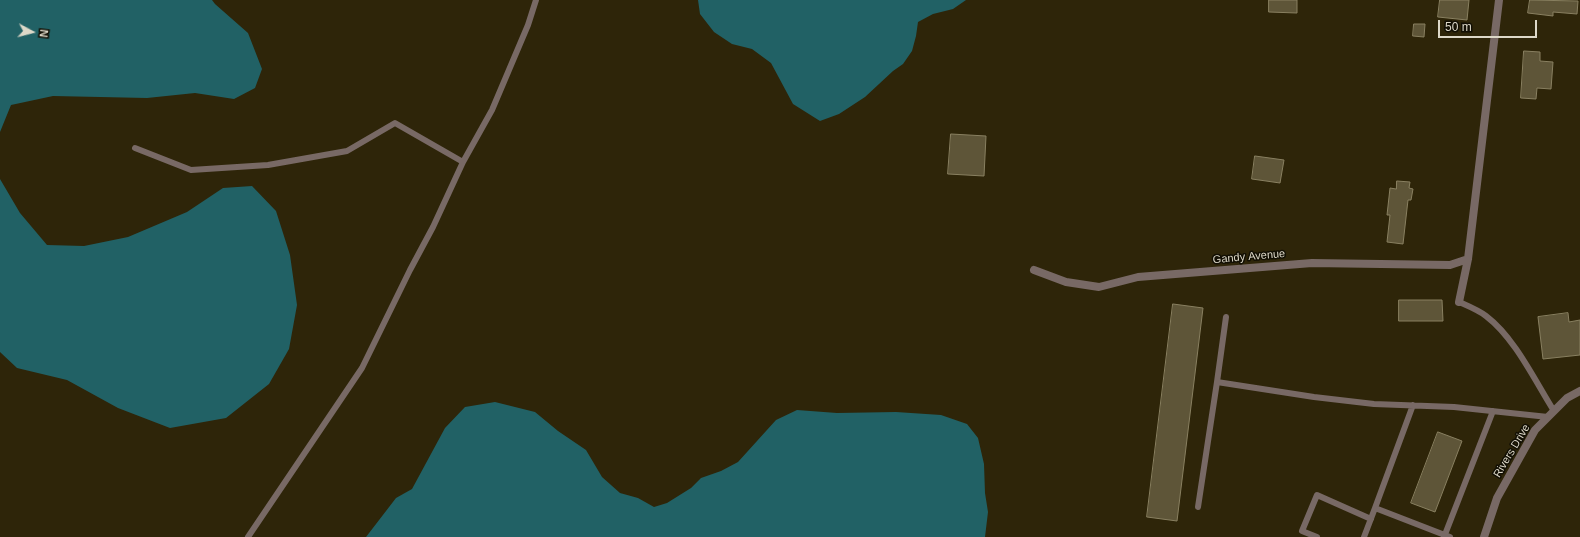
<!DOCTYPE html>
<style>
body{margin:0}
#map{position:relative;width:1580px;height:537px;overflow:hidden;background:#2e2509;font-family:Helvetica,sans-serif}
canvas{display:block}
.north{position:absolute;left:12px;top:12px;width:40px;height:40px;-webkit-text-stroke:3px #120f04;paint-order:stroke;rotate:97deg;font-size:11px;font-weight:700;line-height:16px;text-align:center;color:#ddd8c8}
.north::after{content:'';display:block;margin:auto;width:14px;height:18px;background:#ddd8c8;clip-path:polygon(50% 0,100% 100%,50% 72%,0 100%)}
.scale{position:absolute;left:1438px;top:20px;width:99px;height:18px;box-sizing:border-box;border:2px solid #ddd8c8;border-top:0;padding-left:5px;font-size:12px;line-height:14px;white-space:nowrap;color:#ddd8c8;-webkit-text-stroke:3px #120f04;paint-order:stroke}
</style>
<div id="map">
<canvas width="1580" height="537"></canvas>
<div class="north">N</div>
<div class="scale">50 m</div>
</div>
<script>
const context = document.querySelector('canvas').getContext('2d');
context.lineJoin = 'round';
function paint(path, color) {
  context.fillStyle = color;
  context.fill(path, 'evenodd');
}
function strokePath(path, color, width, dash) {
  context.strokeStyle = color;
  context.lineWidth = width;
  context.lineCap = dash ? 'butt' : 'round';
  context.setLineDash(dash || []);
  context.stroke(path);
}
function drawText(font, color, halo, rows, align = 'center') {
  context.font = font + ' Helvetica,sans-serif';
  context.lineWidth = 3;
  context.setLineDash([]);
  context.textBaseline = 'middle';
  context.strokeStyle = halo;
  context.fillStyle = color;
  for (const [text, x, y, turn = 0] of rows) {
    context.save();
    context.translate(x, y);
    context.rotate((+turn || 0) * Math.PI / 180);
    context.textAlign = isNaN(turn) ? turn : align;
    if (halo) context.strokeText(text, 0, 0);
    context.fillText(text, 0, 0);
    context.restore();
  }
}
paint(new Path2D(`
 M 0,0 L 212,0 L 215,4 L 248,33 L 262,69 L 255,88 L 234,99 L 195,93 L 147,98 L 53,96 L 11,105 L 0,132 Z
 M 698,0 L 966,0 L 953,9 L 933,14 L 918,22 L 916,36 L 912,51 L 903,64 L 893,71 L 865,97 L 839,114 L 820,121 L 793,104 L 771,63 L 752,49 L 732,44 L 714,32 L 700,14 Z
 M 0,179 L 20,213 L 47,245 L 84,246 L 128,237 L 187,212 L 223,188 L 252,186 L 276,211 L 290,255 L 297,305 L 289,349 L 269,384 L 226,418 L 170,428 L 118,408 L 67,380 L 17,368 L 0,352 Z
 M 495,402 L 535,412 L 558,431 L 586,450 L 602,477 L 620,493 L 638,498 L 654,507 L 667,503 L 691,488 L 701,478 L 721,471 L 738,462 L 776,420 L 797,410 L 837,413 L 896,412 L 941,415 L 967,424 L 978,438 L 984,464 L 985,493 L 988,512 L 985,537 L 366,537 L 396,498 L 412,489 L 445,428 L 465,407 Z`), '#216165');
const building = new Path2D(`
 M 1269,0 L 1297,0 L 1297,13 L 1269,12 Z
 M 1440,0 L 1469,0 L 1467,20 L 1438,17 Z
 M 1530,0 L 1578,1 L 1577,14 L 1553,12 L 1553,16 L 1528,13 Z
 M 1414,24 L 1425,24 L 1424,37 L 1413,36 Z
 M 1524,51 L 1540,52 L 1540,61 L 1553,62 L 1551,89 L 1537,88 L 1536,99 L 1521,98 Z
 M 951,134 L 986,136 L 984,176 L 948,174 Z
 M 1255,156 L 1284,160 L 1280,183 L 1252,179 Z
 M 1397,181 L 1410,182 L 1409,188 L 1413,189 L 1411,200 L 1408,200 L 1403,244 L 1387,242 L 1390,215 L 1387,215 L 1390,188 L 1396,189 Z
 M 1399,300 L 1442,300 L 1443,321 L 1399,321 Z
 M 1173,304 L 1203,308 L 1177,521 L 1147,517 Z
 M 1568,313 L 1569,322 L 1580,320 L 1580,355 L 1543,359 L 1538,317 Z
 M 1438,432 L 1462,441 L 1435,512 L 1411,503 Z`);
paint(building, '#5e5538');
strokePath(building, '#898061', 1);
strokePath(new Path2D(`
 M 135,148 L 191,170 L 268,165 L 347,151 L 395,123 L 463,162
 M 1459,302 C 1468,306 1478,310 1486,316 C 1515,338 1535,381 1554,411
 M 1217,382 L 1226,317
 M 1413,405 L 1375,508 L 1450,537
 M 1198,507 L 1217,382 L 1314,397 L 1374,404 L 1454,407 L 1548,417
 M 248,537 L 362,368 L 410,270 L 433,227 L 463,162 L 492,110 L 528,25 L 536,0
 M 1317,537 L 1302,531 L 1317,495 L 1371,519
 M 1364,537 L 1375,508
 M 1444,537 L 1493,411`), '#786965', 6);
strokePath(new Path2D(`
 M 1034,270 L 1066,282 L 1099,287 L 1138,277 L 1312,263 L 1450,265 L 1468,259
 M 1459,302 L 1468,259 L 1499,0
 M 1484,537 L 1497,498 L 1535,430 L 1567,398 L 1580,391`), '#786965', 8);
drawText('11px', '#ddd8c8', '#120f04', [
 ["Gandy Avenue",1249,257,-5],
 ["Rivers Drive",1512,451,-59]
]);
</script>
